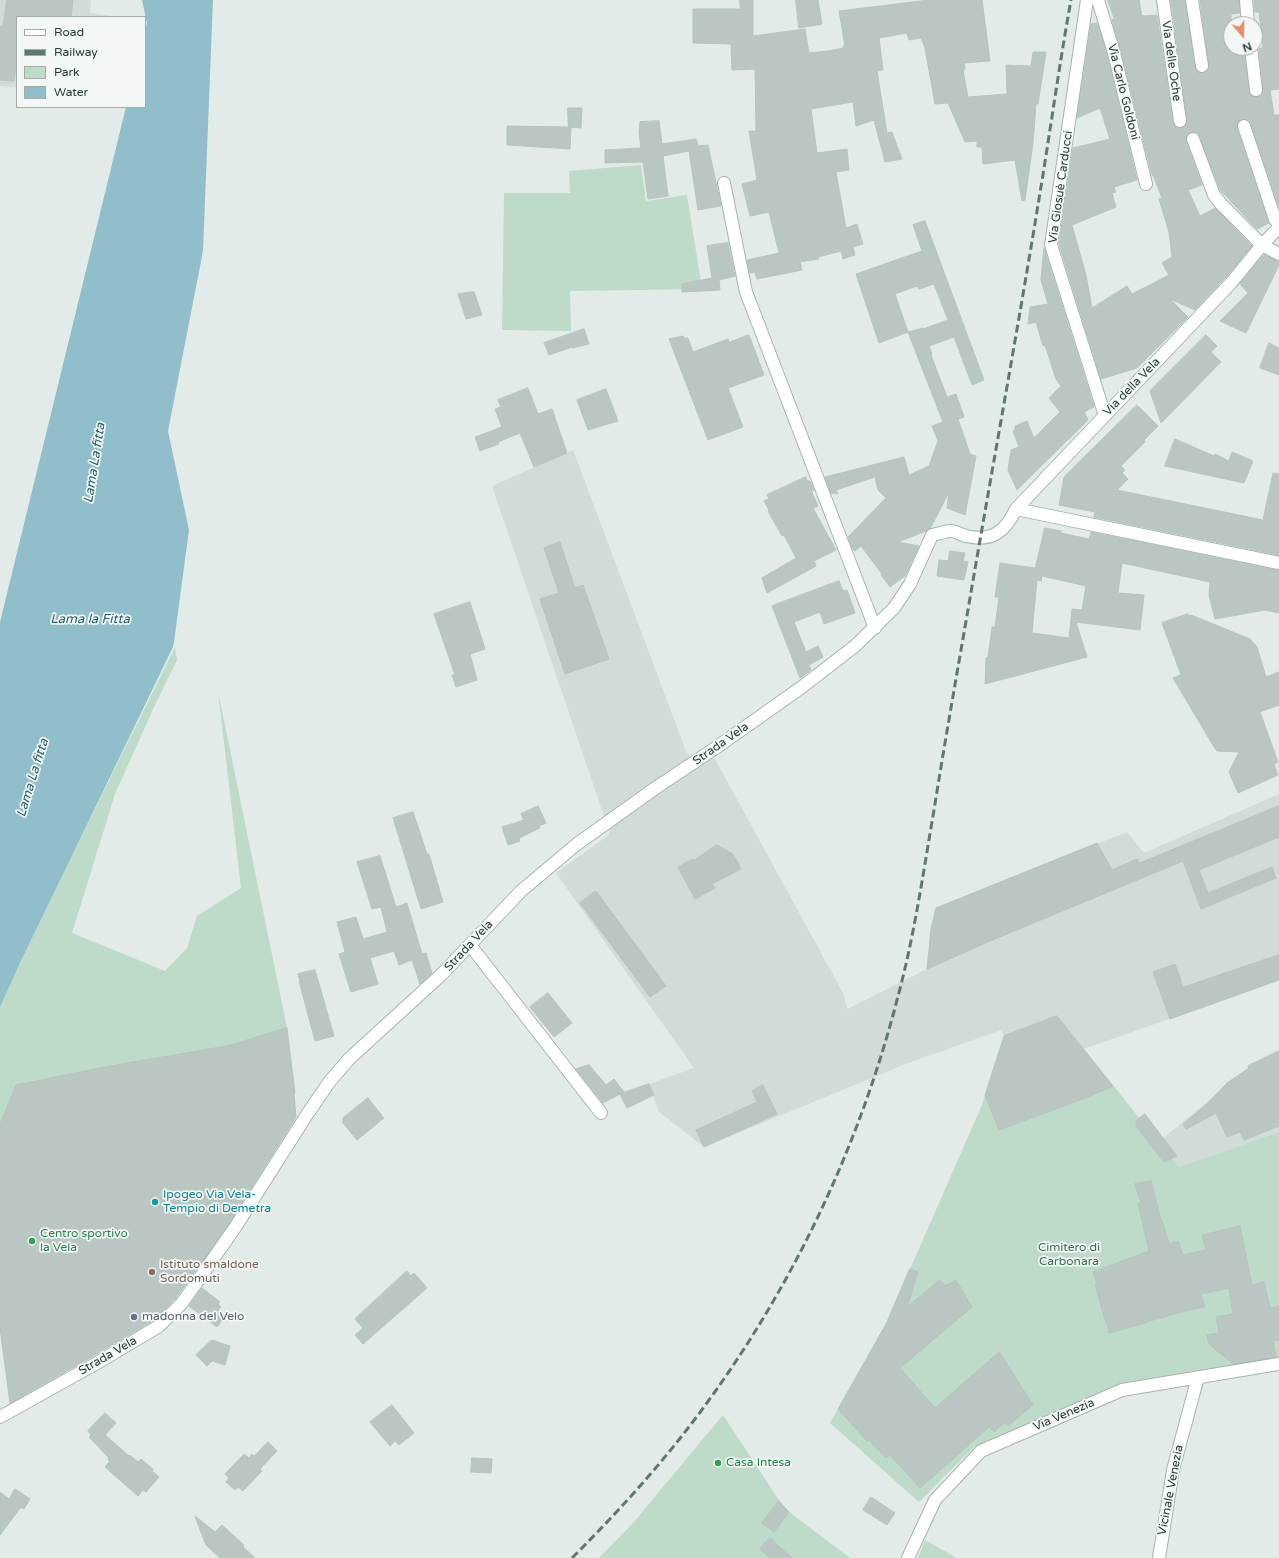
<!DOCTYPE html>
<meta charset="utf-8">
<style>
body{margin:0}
#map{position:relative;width:1279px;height:1558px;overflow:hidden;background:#e3ebe8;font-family:"Varela Round",sans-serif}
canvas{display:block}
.legend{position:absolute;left:16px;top:16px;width:130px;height:92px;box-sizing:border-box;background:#f3f8f6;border:1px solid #a1aca9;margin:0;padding:5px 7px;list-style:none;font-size:12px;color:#253b36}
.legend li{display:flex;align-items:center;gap:8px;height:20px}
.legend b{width:20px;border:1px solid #a1aca9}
.north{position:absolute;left:1223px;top:16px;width:40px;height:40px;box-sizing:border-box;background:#f3f8f6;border:1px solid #a1aca9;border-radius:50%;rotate:160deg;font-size:11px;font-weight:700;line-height:16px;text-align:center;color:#253b36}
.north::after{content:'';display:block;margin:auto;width:14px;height:18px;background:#e38f69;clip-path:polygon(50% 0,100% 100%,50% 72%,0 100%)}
</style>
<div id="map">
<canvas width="1279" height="1558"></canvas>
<ul class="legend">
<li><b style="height:5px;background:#fff"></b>Road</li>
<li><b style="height:5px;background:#5f7672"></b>Railway</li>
<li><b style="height:11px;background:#bedac8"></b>Park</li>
<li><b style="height:11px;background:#91becb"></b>Water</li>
</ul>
<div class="north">N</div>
</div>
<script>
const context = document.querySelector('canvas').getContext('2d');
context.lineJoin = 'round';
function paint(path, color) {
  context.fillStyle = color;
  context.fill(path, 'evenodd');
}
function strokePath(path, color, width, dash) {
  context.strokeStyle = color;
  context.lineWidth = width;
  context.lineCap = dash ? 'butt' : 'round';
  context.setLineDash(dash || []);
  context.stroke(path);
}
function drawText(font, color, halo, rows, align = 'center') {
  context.font = font + ' "Varela Round",sans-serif';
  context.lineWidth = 3.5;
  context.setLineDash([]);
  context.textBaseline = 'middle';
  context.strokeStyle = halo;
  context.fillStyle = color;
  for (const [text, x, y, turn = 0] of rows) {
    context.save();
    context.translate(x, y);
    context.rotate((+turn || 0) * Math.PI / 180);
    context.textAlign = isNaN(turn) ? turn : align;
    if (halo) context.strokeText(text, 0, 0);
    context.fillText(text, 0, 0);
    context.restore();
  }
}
paint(new Path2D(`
 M 0,0 L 91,0 L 90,13 L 118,17 L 17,17 L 17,87 L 0,86 Z
 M 573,450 L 687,754 L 715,759 L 843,993 L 847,1009 L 927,969 L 931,929 L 936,908 L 1127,832 L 1144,853 L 1279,794 L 1279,980 L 1084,1049 L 1057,1016 L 1004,1036 L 1001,1030 L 903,1065 L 704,1147 L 659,1112 L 649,1084 L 694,1068 L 556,873 L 610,834 L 492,486 Z
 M 1279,1052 L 1279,1132 L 1179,1167 L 1162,1148 L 1163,1138 L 1217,1094 Z`), '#d1dbd7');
paint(new Path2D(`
 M 641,165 L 646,201 L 687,195 L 702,289 L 570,291 L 571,331 L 502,330 L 504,193 L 570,193 L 569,171 Z
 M 175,647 L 177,660 L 155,705 L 115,794 L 72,933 L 165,971 L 187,948 L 197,916 L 241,888 L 218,691 L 287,1028 L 296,1117 L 258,1177 L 198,1277 L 193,1266 L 130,1332 L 10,1404 L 0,1328 L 0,1005 L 62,876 Z
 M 1057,1016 L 1179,1167 L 1279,1132 L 1279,1358 L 1174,1376 L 974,1447 L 919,1502 L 830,1423 L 886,1324 L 982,1105 L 1004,1036 Z
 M 723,1415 L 784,1508 L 850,1558 L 599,1558 L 634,1522 Z
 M 925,1540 L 957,1558 L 918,1558 Z`), '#bedac8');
paint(new Path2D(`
 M 142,0 L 213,0 L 203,251 L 168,431 L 189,530 L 174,642 L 173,647 L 20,963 L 0,1007 L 0,622 L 126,107 L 145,107 L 145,31 L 147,23 Z`), '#91becb');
const building = new Path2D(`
 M 7,0 L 73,0 L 71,17 L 17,17 L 17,54 L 14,81 L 0,80 L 0,26 L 3,26 Z
 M 740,0 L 753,0 L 753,36 L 805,29 L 809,53 L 828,51 L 844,48 L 843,46 L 845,46 L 839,11 L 929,0 L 982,0 L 990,61 L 964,63 L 965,69 L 963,70 L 968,97 L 1007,94 L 1006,65 L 1031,66 L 1033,52 L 1046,52 L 1038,104 L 1036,104 L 1033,143 L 1025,200 L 1022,201 L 1015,160 L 983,164 L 982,147 L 977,147 L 977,141 L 965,142 L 948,103 L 935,104 L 925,48 L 921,38 L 909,40 L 907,33 L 879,38 L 883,70 L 877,71 L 887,133 L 892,132 L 902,159 L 885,162 L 874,120 L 856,126 L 853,102 L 811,109 L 817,153 L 847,149 L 849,170 L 836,172 L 846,228 L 857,224 L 863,244 L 853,247 L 855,255 L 843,259 L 841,251 L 818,257 L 819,259 L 800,262 L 802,270 L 757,279 L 755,272 L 750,273 L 747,260 L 779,253 L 769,212 L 750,216 L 742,184 L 757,180 L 749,131 L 756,131 L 755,69 L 732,70 L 731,44 L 693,43 L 693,9 L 740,9 Z
 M 796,0 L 818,0 L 822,24 L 799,28 Z
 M 1108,0 L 1139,0 L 1142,16 L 1157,15 L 1173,122 L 1174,126 L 1181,128 L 1185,127 L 1187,120 L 1171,0 L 1185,0 L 1195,67 L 1196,71 L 1203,73 L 1207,72 L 1209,65 L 1200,0 L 1239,0 L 1240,13 L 1231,14 L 1231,48 L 1244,48 L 1249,91 L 1250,95 L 1256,97 L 1261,96 L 1263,90 L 1259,48 L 1263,48 L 1259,12 L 1255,12 L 1254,0 L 1279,0 L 1279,89 L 1270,90 L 1274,115 L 1279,115 L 1279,207 L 1251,124 L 1249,120 L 1245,119 L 1239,121 L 1237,128 L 1269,223 L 1257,229 L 1221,191 L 1198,133 L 1194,132 L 1187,134 L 1186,142 L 1202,185 L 1188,190 L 1200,216 L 1215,208 L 1252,246 L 1225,278 L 1195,310 L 1170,299 L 1188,317 L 1137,368 L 1101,379 L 1059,244 L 1073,148 L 1110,139 L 1100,108 L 1077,118 L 1091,24 L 1097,23 L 1107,55 L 1137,180 L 1114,187 L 1116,192 L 1112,193 L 1116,207 L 1072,225 L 1086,275 L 1092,308 L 1127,286 L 1132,294 L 1169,275 L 1162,263 L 1172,257 L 1169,232 L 1159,199 L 1162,198 L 1153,175 L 1152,175 L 1121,51 L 1112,20 L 1114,19 Z
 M 568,108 L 582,108 L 581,128 L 571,127 L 570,149 L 507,145 L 507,126 L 568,127 Z
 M 659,121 L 662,144 L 696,139 L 698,146 L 708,145 L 721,206 L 698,210 L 689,151 L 663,156 L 668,196 L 648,199 L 643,162 L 605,163 L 605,150 L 641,148 L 639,133 L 640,122 Z
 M 925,221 L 984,380 L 972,385 L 954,337 L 929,346 L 932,354 L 931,355 L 947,397 L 956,394 L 964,417 L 958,419 L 970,454 L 976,456 L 965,515 L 947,508 L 949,492 L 931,527 L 926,531 L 898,542 L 919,546 L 905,576 L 890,587 L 881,575 L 882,574 L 861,546 L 855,551 L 853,549 L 848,537 L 886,498 L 878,490 L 875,477 L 836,490 L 838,494 L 831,493 L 825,477 L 904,457 L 909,475 L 929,466 L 938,441 L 932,426 L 943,422 L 908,332 L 879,343 L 856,274 L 922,251 L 913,225 ZM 934,284 L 948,320 L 923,329 L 923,328 L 908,332 L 895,294 L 917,286 L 919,289 Z
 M 728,243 L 735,276 L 719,280 L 720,290 L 682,292 L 682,284 L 712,278 L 707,246 Z
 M 1044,248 L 1094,407 L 1084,412 L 1088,420 L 1017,490 L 1008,470 L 1011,450 L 1019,447 L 1013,431 L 1015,431 L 1015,426 L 1027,421 L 1034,438 L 1060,412 L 1049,398 L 1061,386 L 1056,379 L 1045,345 L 1043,346 L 1036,322 L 1028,324 L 1030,307 L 1048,304 L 1041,280 Z
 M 1264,255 L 1279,261 L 1279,265 L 1246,333 L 1220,321 L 1248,293 L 1240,284 Z
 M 474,292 L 482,315 L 466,319 L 458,294 Z
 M 584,329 L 589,344 L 573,348 L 572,347 L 549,355 L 544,343 Z
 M 749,335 L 764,375 L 728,388 L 743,427 L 708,440 L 669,339 L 683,336 L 684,338 L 688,338 L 693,352 L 728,339 L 729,342 Z
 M 1206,335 L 1217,346 L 1211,352 L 1221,362 L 1161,423 L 1150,391 Z
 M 1269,343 L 1279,348 L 1279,375 L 1260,368 Z
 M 528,388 L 538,414 L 552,409 L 567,453 L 534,467 L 520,433 L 498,442 L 499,444 L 480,451 L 475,437 L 502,427 L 495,409 L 501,407 L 498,400 Z
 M 606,389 L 618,421 L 588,430 L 577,400 Z
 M 1137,405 L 1158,426 L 1144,440 L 1145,442 L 1121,466 L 1125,470 L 1122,473 L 1128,479 L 1117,490 L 1263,520 L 1273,473 L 1279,474 L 1279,555 L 1094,517 L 1095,512 L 1059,505 L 1064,477 Z
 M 1175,439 L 1214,456 L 1215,454 L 1229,461 L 1232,452 L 1253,461 L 1244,483 L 1165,466 Z
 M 806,477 L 807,481 L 810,481 L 814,491 L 811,490 L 818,506 L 813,508 L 836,550 L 814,561 L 816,566 L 767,593 L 762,578 L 796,558 L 784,535 L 782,536 L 768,511 L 769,510 L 764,501 L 769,499 L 767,495 Z
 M 1045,528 L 1061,531 L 1061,533 L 1089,539 L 1091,532 L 1279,570 L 1279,613 L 1265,610 L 1215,619 L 1209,595 L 1210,582 L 1122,563 L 1118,593 L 1144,595 L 1140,630 L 1076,622 L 1087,657 L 985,684 L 986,658 L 988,657 L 992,627 L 995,627 L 999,597 L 995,597 L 1000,563 L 1035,568 ZM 1042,576 L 1086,586 L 1082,610 L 1072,609 L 1069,638 L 1032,633 L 1037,580 L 1041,581 Z
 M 560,542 L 575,588 L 583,585 L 609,659 L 565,674 L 540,599 L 559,593 L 544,548 Z
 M 950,551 L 965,553 L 963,561 L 968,562 L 964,580 L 937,576 L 939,560 L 948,561 Z
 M 839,581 L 843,591 L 847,590 L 855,613 L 824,624 L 820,612 L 794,622 L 806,652 L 818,646 L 823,657 L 809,665 L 811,670 L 800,678 L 772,606 Z
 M 470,602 L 485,649 L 470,654 L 477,680 L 456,687 L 452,675 L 455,675 L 434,614 Z
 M 1188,614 L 1189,616 L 1191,615 L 1250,639 L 1257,647 L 1266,677 L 1279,672 L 1279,705 L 1260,712 L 1278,762 L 1274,764 L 1278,775 L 1238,793 L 1229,772 L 1239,752 L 1217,751 L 1214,747 L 1173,678 L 1181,675 L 1162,623 Z
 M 538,806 L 546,823 L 539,826 L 540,828 L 519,838 L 520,841 L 508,845 L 502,827 L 524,820 L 521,814 Z
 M 1279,806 L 1279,837 L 1199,870 L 1208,893 L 1272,867 L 1276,878 L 1201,909 L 1183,861 L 990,941 L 927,969 L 931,929 L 936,908 L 1097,843 L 1112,870 L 1137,859 L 1139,863 Z
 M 413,812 L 427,854 L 429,854 L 443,902 L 421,909 L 393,818 Z
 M 717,845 L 733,854 L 741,869 L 712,884 L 715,888 L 695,899 L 678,867 L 693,859 L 694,860 Z
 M 380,856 L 396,907 L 407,903 L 422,954 L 426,953 L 432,973 L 420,984 L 412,960 L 399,965 L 394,951 L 370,958 L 378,984 L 351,992 L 339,954 L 345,952 L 337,922 L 356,917 L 363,939 L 387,932 L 381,907 L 372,909 L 357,862 Z
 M 596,891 L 666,986 L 650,997 L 580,903 Z
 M 1279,955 L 1279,980 L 1170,1019 L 1153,972 L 1175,964 L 1183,987 Z
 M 315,970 L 334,1036 L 315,1041 L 299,981 L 300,981 L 298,974 Z
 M 548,993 L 572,1023 L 554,1037 L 530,1007 Z
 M 1057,1016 L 1113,1086 L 1083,1099 L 999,1130 L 985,1095 L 1004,1036 Z
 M 287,1028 L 295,1093 L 294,1093 L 296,1117 L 230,1222 L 176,1298 L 154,1320 L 93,1356 L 10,1403 L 0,1328 L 0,1124 L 16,1085 L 110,1066 L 227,1046 Z
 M 1279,1051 L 1279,1126 L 1244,1140 L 1240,1132 L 1227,1137 L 1216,1113 L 1186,1129 L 1183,1124 L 1206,1105 L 1227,1083 L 1249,1068 L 1248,1066 Z
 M 589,1065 L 606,1085 L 614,1079 L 624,1092 L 603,1103 L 576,1069 Z
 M 649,1084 L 654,1095 L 627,1108 L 620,1094 Z
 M 763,1085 L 777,1114 L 704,1147 L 696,1130 L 757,1102 L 752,1091 Z
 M 368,1098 L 384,1118 L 357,1140 L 343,1123 L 343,1118 Z
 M 1145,1114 L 1163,1138 L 1177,1156 L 1164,1162 L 1136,1126 L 1136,1121 Z
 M 1151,1181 L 1161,1220 L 1162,1220 L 1169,1244 L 1178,1241 L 1183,1255 L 1206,1250 L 1202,1235 L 1240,1226 L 1252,1285 L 1264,1282 L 1270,1308 L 1279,1306 L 1279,1340 L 1273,1341 L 1276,1357 L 1233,1364 L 1209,1344 L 1207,1335 L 1219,1333 L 1216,1317 L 1233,1314 L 1229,1288 L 1201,1294 L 1205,1307 L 1189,1310 L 1146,1322 L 1146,1323 L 1109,1333 L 1107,1323 L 1106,1324 L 1095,1284 L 1097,1284 L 1093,1272 L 1149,1251 L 1138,1203 L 1141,1203 L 1135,1184 Z
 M 910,1269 L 918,1272 L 907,1307 L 940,1280 L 945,1286 L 956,1280 L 972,1307 L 900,1368 L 935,1408 L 999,1352 L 1033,1405 L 1008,1426 L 1005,1422 L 994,1432 L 989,1427 L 920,1488 L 890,1455 L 886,1458 L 869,1440 L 867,1441 L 838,1409 L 886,1324 Z
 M 407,1271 L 411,1276 L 414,1273 L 427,1288 L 363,1344 L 355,1335 L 363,1328 L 355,1319 Z
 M 202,1288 L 220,1302 L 218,1304 L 221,1307 L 218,1310 L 225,1316 L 217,1327 L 189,1306 Z
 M 212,1340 L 230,1346 L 225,1365 L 212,1361 L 207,1366 L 196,1355 Z
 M 392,1405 L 414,1433 L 399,1445 L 395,1441 L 390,1446 L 370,1422 Z
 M 105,1413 L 116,1423 L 105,1435 L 129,1456 L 130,1455 L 138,1462 L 141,1459 L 153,1469 L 152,1471 L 159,1477 L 146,1492 L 143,1490 L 138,1496 L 105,1467 L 110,1461 L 108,1460 L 109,1458 L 89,1437 L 91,1435 L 88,1431 Z
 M 268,1442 L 277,1451 L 260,1469 L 262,1471 L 243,1491 L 238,1487 L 235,1490 L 226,1482 L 229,1478 L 225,1474 L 244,1454 L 249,1458 L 252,1454 L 254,1456 Z
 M 472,1458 L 492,1459 L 491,1473 L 471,1472 Z
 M 15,1489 L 30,1499 L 24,1509 L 21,1507 L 0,1535 L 0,1492 L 9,1499 Z
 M 871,1497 L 895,1513 L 887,1525 L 863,1510 Z
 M 779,1501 L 789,1512 L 774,1532 L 762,1523 Z
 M 195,1516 L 215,1532 L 222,1525 L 244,1545 L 243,1547 L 255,1558 L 220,1558 L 206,1545 Z
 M 770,1538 L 792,1558 L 770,1558 L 760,1549 Z`);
paint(building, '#b9c6c1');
strokePath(building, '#b6c4bf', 1);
const street = new Path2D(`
 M 1087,0 L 1051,245 L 1105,416
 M 1098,0 L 1114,53 L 1146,184
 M 1163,0 L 1180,121
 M 1192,0 L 1202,66
 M 1246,0 L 1248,24
 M 1251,48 L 1256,90
 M 1244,126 L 1275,219 L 1279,225
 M 1193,139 L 1214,195 L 1221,204 L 1262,245 L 1279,254
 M 724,183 L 746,292 L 875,628
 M 1016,509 L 1279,563
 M 470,945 L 601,1113
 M 0,1417 L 97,1363 L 159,1326 L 182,1303 L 197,1282 L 236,1226 L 308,1113 L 330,1081 L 349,1059 L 442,974 L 521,891 L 577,844 L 657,787 L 714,749 L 802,687 L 855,646 L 894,608 L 910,584 L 932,535 C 938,534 945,531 951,531 C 956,531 961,535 966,536 C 992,542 1005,532 1016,509 L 1231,283 L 1262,245 L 1279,227
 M 908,1558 L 935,1500 L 981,1451 L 1122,1390 L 1279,1364
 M 1159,1558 L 1173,1470 L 1198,1377`);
strokePath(street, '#a6b3af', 14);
strokePath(street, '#fff', 12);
strokePath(new Path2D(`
 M 572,1558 C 622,1508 668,1457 709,1400 C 796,1280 860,1143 897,1000 C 914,938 923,874 934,810 C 945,741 957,673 969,604 C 992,469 1017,334 1039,199 C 1050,133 1059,66 1071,0`), '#5f7672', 3, [8, 4]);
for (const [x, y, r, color] of [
 [155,1202,4,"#0f9aa8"],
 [32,1241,4,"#2e9e5b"],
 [152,1272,4,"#8d6e63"],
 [134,1317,4,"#6b7280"],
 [718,1463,4,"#2e9e5b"]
]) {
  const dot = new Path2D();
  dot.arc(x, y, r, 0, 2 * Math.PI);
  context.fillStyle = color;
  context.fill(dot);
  strokePath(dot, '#f3f8f6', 1.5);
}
drawText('12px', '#253b36', '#f3f8f6', [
 ["Via delle Oche",1171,61,82],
 ["Via Carlo Goldoni",1123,92,76],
 ["Via Giosuè Carducci",1061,187,-82],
 ["Via della Vela",1132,387,-46],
 ["Strada Vela",721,744,-35],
 ["Strada Vela",469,946,-47],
 ["Strada Vela",108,1356,-30],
 ["Via Venezia",1064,1415,-23],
 ["Vicinale Venezia",1171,1490,-79]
]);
drawText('12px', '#0d838f', '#f3f8f6', [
 ["Ipogeo Via Vela-",163,1195],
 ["Tempio di Demetra",163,1209]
], 'left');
drawText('12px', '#27864d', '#f3f8f6', [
 ["Centro sportivo",40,1234],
 ["la Vela",40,1248],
 ["Casa Intesa",726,1463]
], 'left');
drawText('12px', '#336e4d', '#f3f8f6', [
 ["Cimitero di",1069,1248],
 ["Carbonara",1069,1262]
]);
drawText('12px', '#785e54', '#f3f8f6', [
 ["Istituto smaldone",160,1265],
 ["Sordomuti",160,1279]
], 'left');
drawText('12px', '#5b616d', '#f3f8f6', [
 ["madonna del Velo",142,1317]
], 'left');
drawText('italic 13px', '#255f71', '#f3f8f6', [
 ["Lama La fitta",95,463,-81],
 ["Lama la Fitta",90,620],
 ["Lama La fitta",33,778,-73]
]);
</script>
